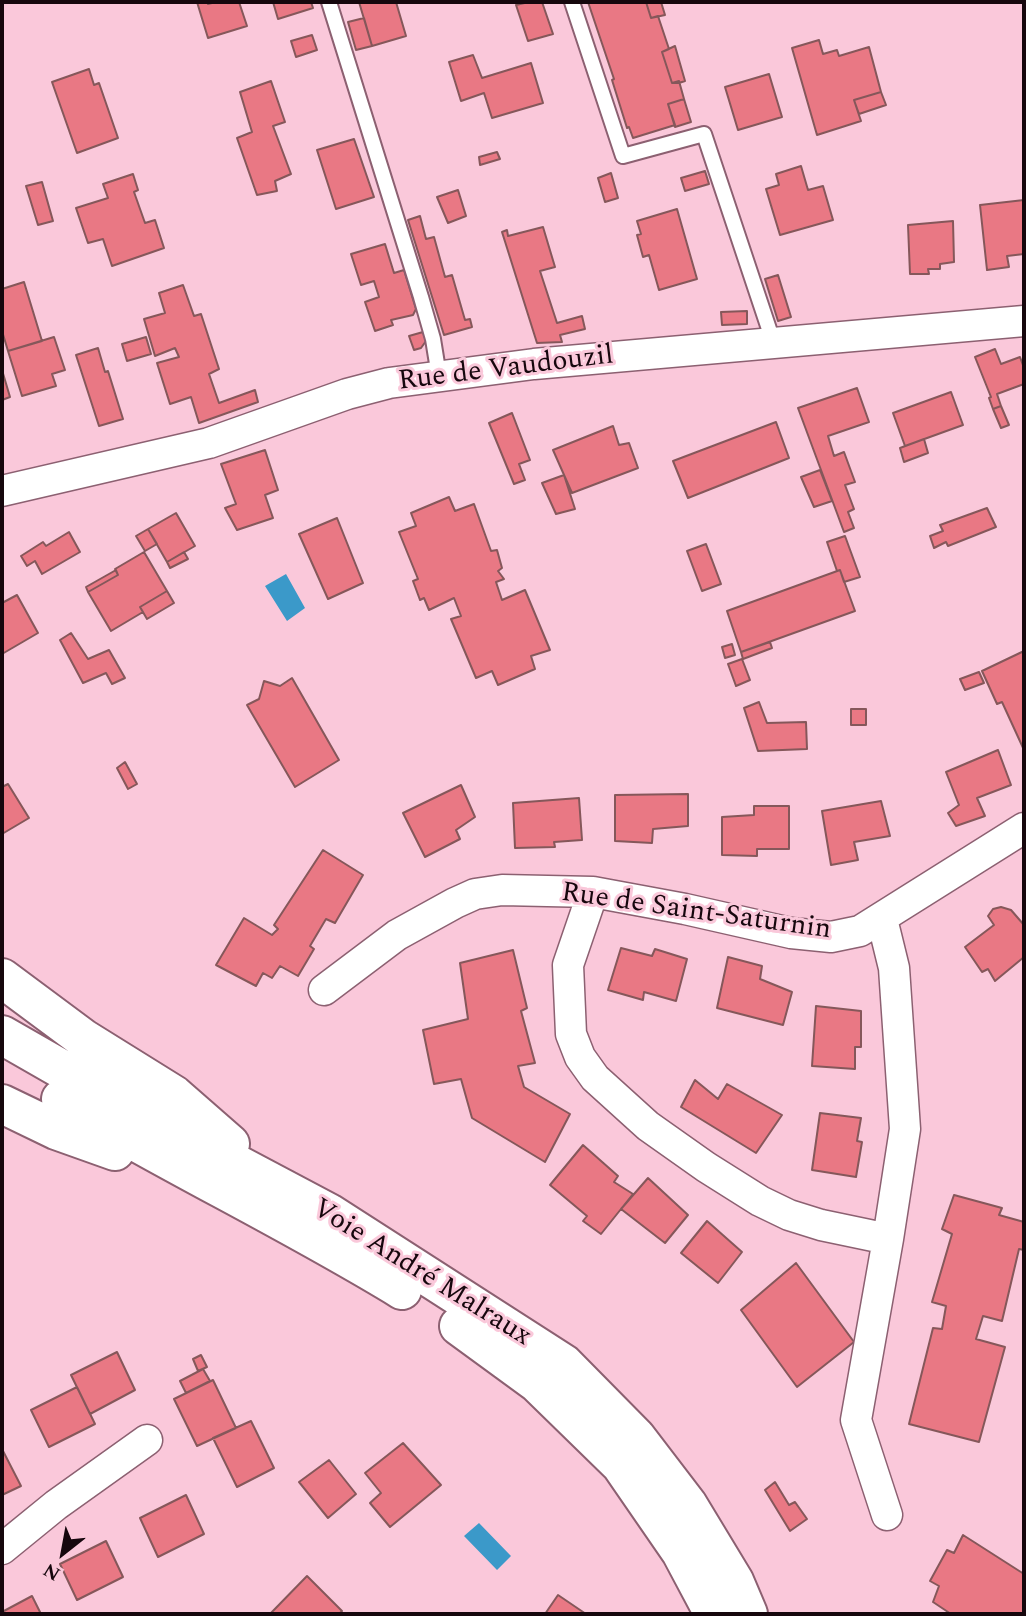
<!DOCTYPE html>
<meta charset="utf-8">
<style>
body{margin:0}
#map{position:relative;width:1026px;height:1616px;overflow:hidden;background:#fac8da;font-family:Spectral,serif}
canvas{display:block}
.frame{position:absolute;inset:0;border:4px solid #16070d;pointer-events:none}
.north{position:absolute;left:28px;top:1518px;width:70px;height:70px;-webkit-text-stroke:5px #fac8da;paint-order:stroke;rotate:211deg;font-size:19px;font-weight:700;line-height:28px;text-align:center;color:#16070d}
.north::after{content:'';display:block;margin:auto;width:24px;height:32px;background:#16070d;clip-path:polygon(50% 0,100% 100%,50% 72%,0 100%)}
</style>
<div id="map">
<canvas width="1026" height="1616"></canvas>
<div class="frame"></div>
<div class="north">N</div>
</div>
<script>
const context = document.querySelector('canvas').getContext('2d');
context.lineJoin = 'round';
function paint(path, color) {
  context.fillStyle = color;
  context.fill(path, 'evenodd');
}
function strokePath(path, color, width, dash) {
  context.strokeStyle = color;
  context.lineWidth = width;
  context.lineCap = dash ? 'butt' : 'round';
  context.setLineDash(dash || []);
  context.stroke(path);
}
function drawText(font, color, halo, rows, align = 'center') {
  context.font = font + ' Spectral,serif';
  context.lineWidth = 6;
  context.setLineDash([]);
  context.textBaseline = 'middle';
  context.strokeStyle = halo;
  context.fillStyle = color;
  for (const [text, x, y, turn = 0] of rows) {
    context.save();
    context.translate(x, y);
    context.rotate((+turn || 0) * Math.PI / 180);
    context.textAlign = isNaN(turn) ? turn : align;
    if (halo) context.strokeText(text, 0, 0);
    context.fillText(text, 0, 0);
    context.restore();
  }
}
paint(new Path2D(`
 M 286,574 L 305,608 L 287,621 L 265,586 Z
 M 479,1523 L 511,1556 L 497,1570 L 464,1536 Z`), '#3b99c9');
const building = new Path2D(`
 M 197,2 L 207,2 L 208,4 L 216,2 L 239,2 L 247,26 L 208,38 Z
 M 273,2 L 311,2 L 313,8 L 278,19 Z
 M 359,2 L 396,2 L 406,36 L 372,46 Z
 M 529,2 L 542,2 L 553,34 L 528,41 L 516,5 Z
 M 588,2 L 646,2 L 651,18 L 658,16 L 669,49 L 662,52 L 672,83 L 679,81 L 684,99 L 668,104 L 675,125 L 633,138 L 629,127 L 627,128 L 612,80 L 614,79 Z
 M 646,2 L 661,2 L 665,15 L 651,18 Z
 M 364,18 L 372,46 L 356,50 L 348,22 Z
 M 312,35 L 317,50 L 296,57 L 291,41 Z
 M 819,40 L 823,54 L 837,50 L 839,56 L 869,47 L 881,92 L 854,100 L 861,121 L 817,135 L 792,48 Z
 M 675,46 L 685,81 L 679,83 L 672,83 L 662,52 Z
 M 473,55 L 482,78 L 531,63 L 543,103 L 492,118 L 484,93 L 461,101 L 449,62 Z
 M 89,69 L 94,85 L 99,83 L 118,138 L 77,153 L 52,82 Z
 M 769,74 L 782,117 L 738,130 L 725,87 Z
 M 271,81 L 285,122 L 273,126 L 291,174 L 275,181 L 277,191 L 257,195 L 237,138 L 252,132 L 240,92 Z
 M 881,92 L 886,105 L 859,114 L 854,100 Z
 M 684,99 L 691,122 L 675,127 L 668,104 Z
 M 354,139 L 374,197 L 336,209 L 317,150 Z
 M 497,152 L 500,159 L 480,165 L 479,157 Z
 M 801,166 L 808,190 L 823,186 L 833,220 L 780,235 L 766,189 L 779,185 L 776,174 Z
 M 705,171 L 709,184 L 685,191 L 681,178 Z
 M 611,173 L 618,198 L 605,202 L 598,178 Z
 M 133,174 L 138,190 L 134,192 L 145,223 L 155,220 L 164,248 L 112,266 L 103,239 L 88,243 L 76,208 L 108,198 L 103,184 Z
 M 42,182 L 53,221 L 38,225 L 26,186 Z
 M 458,190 L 466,216 L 448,223 L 437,197 Z
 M 1024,200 L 1024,254 L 1007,256 L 1009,267 L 987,270 L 980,205 Z
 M 677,209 L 697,279 L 659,290 L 649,255 L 643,257 L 637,235 L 641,234 L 637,221 Z
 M 420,216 L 426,239 L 434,237 L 445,277 L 452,275 L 465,320 L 470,319 L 472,327 L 444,335 L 408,220 Z
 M 953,221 L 954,262 L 940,264 L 940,269 L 928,269 L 929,274 L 910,274 L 908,225 Z
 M 543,227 L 555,267 L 540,271 L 557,323 L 582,316 L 585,329 L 560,335 L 562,342 L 537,343 L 502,232 L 507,230 L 508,236 Z
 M 385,244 L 394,273 L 404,270 L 416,309 L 413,315 L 391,320 L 393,325 L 375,331 L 365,302 L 379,297 L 374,281 L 361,285 L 351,254 Z
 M 778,275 L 791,317 L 778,321 L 765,279 Z
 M 24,282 L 42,341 L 8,351 L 2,331 L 2,289 Z
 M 183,285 L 194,316 L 201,314 L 219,369 L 209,374 L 219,403 L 255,390 L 258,402 L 199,423 L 191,397 L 170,404 L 157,363 L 179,357 L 175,348 L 155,356 L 144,319 L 165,313 L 159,293 Z
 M 747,311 L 747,324 L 722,325 L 721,312 Z
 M 423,332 L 426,341 L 421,348 L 414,350 L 409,336 Z
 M 54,337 L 65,370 L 52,374 L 56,386 L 22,396 L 8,351 Z
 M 146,337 L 151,354 L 127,361 L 122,344 Z
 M 98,348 L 105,372 L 108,371 L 123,419 L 99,426 L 76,355 Z
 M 995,349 L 1001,364 L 1020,357 L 1024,368 L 1024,384 L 997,394 L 1001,406 L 993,409 L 989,398 L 991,397 L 975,357 Z
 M 2,370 L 10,397 L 2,400 Z
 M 857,388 L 869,422 L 828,436 L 834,456 L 844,452 L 855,482 L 845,485 L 854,509 L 848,512 L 854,528 L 844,532 L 798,408 Z
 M 951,392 L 963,425 L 905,446 L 893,413 Z
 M 1001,406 L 1009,425 L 1001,428 L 993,409 Z
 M 512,413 L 530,460 L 519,464 L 525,480 L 514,484 L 489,423 Z
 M 776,422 L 789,458 L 688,498 L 673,461 Z
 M 613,426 L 619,445 L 629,443 L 638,468 L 572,493 L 553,450 Z
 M 924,439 L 928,453 L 904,462 L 900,448 Z
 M 265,450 L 278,490 L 265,495 L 273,518 L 237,530 L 225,508 L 236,504 L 221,464 Z
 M 820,470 L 832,501 L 814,507 L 801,477 Z
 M 564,475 L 575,509 L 556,514 L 542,483 Z
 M 449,497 L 455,511 L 474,504 L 491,551 L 497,550 L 502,568 L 498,571 L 504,579 L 496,582 L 502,600 L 525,590 L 550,650 L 531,656 L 535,669 L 498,685 L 492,671 L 476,678 L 451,619 L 461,616 L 454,598 L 429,610 L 424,598 L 420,600 L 413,581 L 418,579 L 399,532 L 416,526 L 411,513 Z
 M 987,508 L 996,527 L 948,546 L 946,542 L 934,548 L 930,536 L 943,531 L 940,525 Z
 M 176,513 L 195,546 L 167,562 L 148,529 Z
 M 337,518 L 363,583 L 328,599 L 299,534 Z
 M 148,529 L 157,544 L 145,551 L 136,536 Z
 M 69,532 L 80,552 L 42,574 L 35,561 L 27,566 L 21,556 L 43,542 L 46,546 Z
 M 845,536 L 860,577 L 844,582 L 840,570 L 837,571 L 827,542 Z
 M 706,544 L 721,584 L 702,591 L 687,551 Z
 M 144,552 L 167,591 L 140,607 L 143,612 L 111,631 L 88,592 L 118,575 L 115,569 Z
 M 184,552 L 188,559 L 170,568 L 167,562 Z
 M 116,570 L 118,575 L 88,592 L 86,587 Z
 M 840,570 L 855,611 L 741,652 L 727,611 Z
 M 167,591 L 174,603 L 147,619 L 140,607 Z
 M 17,595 L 38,633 L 2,654 L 2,603 Z
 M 71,633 L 88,659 L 109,650 L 125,678 L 112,684 L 106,673 L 83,683 L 60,640 Z
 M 770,642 L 772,648 L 743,659 L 741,652 Z
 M 732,644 L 735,655 L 725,658 L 722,647 Z
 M 1024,651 L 1024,750 L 1002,702 L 997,704 L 982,671 Z
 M 742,659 L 750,680 L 736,686 L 728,664 Z
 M 979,672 L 984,683 L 965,690 L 960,679 Z
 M 292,678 L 339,760 L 295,787 L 247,705 L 259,699 L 264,681 L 280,686 Z
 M 759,702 L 767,723 L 806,722 L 807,749 L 758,751 L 744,708 Z
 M 851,709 L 866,709 L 866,725 L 851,725 Z
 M 998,750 L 1011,785 L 977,798 L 985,816 L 956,826 L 948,813 L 959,805 L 946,772 Z
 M 125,762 L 137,784 L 128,789 L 117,768 Z
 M 8,784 L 29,818 L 2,834 L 2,787 Z
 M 461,785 L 475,817 L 456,830 L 460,839 L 425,857 L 403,813 Z
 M 688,794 L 688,826 L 653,829 L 652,843 L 615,841 L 615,795 Z
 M 579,798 L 582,840 L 554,842 L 555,847 L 515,848 L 513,803 Z
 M 881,801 L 890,836 L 854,842 L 858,860 L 831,865 L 822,811 Z
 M 754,806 L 789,806 L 789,849 L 757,849 L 757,856 L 722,855 L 722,817 L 754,815 Z
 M 323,850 L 363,875 L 335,923 L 326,919 L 310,946 L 314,949 L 298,976 L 280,966 L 272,978 L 263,973 L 256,986 L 216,965 L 244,918 L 272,935 L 278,929 L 274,925 Z
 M 1001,907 L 1011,910 L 1024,925 L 1024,957 L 995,981 L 988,969 L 982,972 L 965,947 L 994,925 L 988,916 L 993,909 Z
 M 621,948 L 652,956 L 655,949 L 687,959 L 676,1001 L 644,992 L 643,1000 L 608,990 Z
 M 513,950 L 527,1008 L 521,1011 L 535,1063 L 518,1066 L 524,1087 L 570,1114 L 545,1162 L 472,1118 L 461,1079 L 434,1084 L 423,1030 L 468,1019 L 460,963 Z
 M 728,957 L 762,966 L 760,979 L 792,992 L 783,1025 L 717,1008 Z
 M 816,1006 L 861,1011 L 861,1047 L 855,1047 L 855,1069 L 812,1066 Z
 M 695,1080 L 718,1099 L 727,1084 L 782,1115 L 756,1153 L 681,1107 Z
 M 820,1113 L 861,1118 L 857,1141 L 862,1142 L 856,1177 L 812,1170 Z
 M 583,1145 L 618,1176 L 614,1182 L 633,1194 L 601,1234 L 583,1221 L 587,1216 L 550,1185 Z
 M 648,1178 L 688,1215 L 665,1243 L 621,1209 Z
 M 954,1195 L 1002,1208 L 999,1215 L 1024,1222 L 1024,1250 L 1019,1249 L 1002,1321 L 983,1316 L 976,1339 L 1005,1347 L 979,1442 L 909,1424 L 933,1328 L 942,1329 L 946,1306 L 932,1302 L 952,1234 L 942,1229 Z
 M 707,1221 L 742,1252 L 718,1283 L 681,1253 Z
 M 796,1263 L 854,1342 L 797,1387 L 741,1310 Z
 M 117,1352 L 135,1390 L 90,1414 L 71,1375 Z
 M 201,1355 L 207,1367 L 198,1371 L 193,1359 Z
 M 203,1369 L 210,1381 L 186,1393 L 180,1381 Z
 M 213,1380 L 236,1428 L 197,1446 L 174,1399 Z
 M 77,1387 L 95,1424 L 49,1447 L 31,1410 Z
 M 251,1421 L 274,1468 L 237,1487 L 213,1438 Z
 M 403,1443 L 441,1485 L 390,1527 L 370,1503 L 381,1493 L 365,1473 Z
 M 2,1449 L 21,1486 L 2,1495 Z
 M 329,1460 L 356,1494 L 328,1518 L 299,1482 Z
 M 775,1482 L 789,1505 L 795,1502 L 807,1519 L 790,1531 L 765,1490 Z
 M 186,1495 L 204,1534 L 158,1557 L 140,1518 Z
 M 963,1535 L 1024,1574 L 1024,1614 L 951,1614 L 933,1602 L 939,1586 L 930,1581 L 947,1550 L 954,1553 Z
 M 106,1541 L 123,1577 L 77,1600 L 60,1564 Z
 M 307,1576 L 342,1611 L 339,1614 L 270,1614 Z
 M 558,1595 L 586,1614 L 545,1614 Z
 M 32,1596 L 41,1614 L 2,1614 L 2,1612 Z`);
paint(building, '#e97884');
strokePath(building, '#85575a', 2);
const service = new Path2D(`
 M 329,2 L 421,297 L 433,339 L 439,376
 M 572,2 L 623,156 L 704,134 L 774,344`);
const minor = new Path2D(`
 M 2,491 L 209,443 L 347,394 L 389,383 L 534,364 L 1024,321
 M 593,892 L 568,965 L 571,1034 L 580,1057 L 595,1078 L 648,1126 L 706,1167 L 760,1201 L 789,1215 L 821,1225 L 888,1239
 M 882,919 L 894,968 L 905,1129 L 888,1239 L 856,1420 L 887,1515
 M 324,990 L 397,935 L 455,903 L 475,894 L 502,890 L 593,892 L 685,909 L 791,933 L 831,937 L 860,931 L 1024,828
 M 2,1549 L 56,1505 L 147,1440`);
const secondary = new Path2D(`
 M 2,978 L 84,1039 L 174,1095 L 230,1144
 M 2,1035 L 112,1098 L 329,1213 L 564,1364 L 636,1437 L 688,1505 L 734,1581 L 748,1614
 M 61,1099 C 173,1166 291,1222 402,1290
 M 2,1104 L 56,1130 L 115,1151
 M 459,1326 L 537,1383 L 621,1465 L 681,1552 L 714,1614`);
strokePath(service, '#8c6071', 18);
strokePath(minor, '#8c6071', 33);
strokePath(secondary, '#8c6071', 42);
strokePath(service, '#fff', 14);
strokePath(minor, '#fff', 30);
strokePath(secondary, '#fff', 38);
drawText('28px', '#16070d', '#fac8da', [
 ["Rue de Vaudouzil",506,370,-7],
 ["Rue de Saint-Saturnin",696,913,8],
 ["Voie André Malraux",421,1274,32]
]);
</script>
